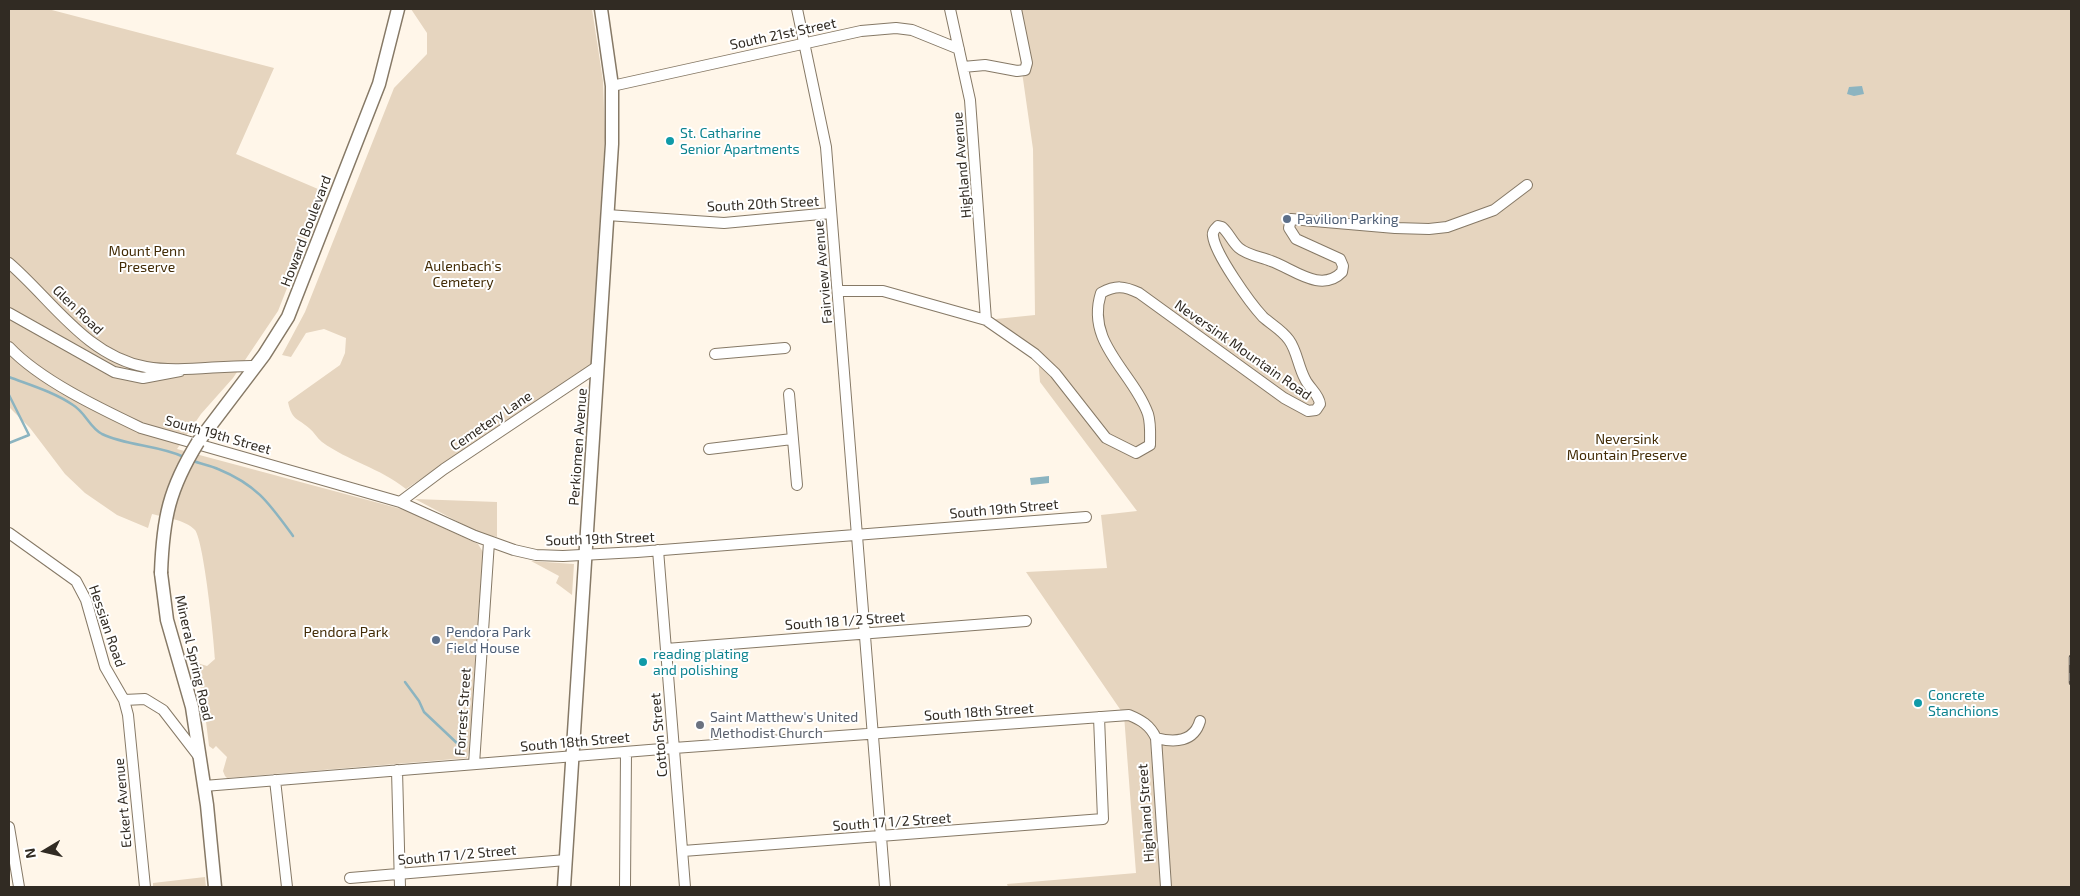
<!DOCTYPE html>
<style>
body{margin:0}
#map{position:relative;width:2080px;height:896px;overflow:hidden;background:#fff6e9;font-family:"Exo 2",sans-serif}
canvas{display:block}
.frame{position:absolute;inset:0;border:10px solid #312b23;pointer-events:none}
.north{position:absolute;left:20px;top:826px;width:50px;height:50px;-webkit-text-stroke:4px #fff;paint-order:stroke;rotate:261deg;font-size:14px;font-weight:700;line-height:20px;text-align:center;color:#312b23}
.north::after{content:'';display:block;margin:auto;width:18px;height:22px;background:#312b23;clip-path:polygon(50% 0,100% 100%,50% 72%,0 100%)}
</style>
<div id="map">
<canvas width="2080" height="896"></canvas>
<div class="frame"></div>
<div class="north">N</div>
</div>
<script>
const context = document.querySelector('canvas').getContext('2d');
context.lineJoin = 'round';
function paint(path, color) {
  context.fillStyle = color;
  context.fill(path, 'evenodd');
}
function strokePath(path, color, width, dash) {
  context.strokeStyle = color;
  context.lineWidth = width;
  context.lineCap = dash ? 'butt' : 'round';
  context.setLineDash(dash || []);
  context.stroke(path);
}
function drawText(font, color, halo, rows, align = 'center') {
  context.font = font + ' "Exo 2",sans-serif';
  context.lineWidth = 4;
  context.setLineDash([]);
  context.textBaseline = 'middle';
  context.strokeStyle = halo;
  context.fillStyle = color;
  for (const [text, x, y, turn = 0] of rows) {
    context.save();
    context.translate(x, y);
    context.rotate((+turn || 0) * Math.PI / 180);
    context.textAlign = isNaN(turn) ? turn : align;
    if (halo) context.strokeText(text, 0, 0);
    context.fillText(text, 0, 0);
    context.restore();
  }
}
paint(new Path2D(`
 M 9,9 L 48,9 L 274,68 L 236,154 L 325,192 L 278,311 L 233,378 L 201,414 L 177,449 L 405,510 L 478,544 L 483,552 L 469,752 L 467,758 L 227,778 L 225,776 L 223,771 L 227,757 L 216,746 L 213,749 L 209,746 L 203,697 L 194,662 L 207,666 L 215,659 C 214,640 204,542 195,530 C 186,520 164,517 152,514 L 148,528 L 117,515 L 85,493 L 65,474 L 30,428 L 9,407 Z
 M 411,9 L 592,9 L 603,81 L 605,137 L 591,365 L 406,489 C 380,468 348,461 322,442 C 317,438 314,432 309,428 C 296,417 292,420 288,402 L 340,365 L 345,353 L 346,338 L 324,329 L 306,333 L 291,357 L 282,355 L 305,312 L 394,88 L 427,54 L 427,33 Z
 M 1013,9 L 2071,9 L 2071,887 L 1008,887 L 1007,884 L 1136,873 L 1124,715 L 1026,572 L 1107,568 L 1101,515 L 1137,511 L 1040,382 L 1038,357 L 986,320 L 1035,315 L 1033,149 Z
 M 415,499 L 497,502 L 497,537 L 479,533 Z
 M 531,561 L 574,564 L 572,595 L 556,583 L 559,576 Z
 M 205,877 L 206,887 L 153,887 L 153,883 Z`), '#e6d5bf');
paint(new Path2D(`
 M 1862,86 L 1864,94 L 1854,96 L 1847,94 L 1849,87 Z
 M 1049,476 L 1049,483 L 1031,485 L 1030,478 Z`), '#8cb4c0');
strokePath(new Path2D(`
 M 9,377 C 30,385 54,392 73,405 C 86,413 89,427 102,434 C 127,446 158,445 184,457
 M 9,395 L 29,435 L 9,443
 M 191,460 C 200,464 209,465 218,469 C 257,485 269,503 293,536
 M 405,682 L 419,701 L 424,712 L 460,746`), '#8cb4c0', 2.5);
const minor = new Path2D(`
 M 797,9 L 826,147 L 885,887
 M 950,9 L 970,100 L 986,320
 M 963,67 L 985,65 L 1017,71 L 1025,70 L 1027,63 L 1016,9
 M 612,86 L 861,31 L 896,28 L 912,30 L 959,49
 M 607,215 L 724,223 L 831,213
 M 9,263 C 52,300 86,356 146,367 C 180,373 220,365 256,366
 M 838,291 L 883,291 L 986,320 L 1035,354 L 1055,373 L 1106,438 L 1136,453 L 1150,445 C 1150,435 1151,424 1148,414 C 1133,372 1085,343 1101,293 C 1116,285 1124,286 1139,293 L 1284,398 L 1308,411 L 1316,410 L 1320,404 C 1319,394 1309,388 1305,379 C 1298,366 1297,351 1289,340 C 1282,330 1272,325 1263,317 C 1250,303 1215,254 1213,236 C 1212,232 1215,229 1218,226 L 1222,227 C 1229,233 1232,242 1239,248 C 1247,255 1261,257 1271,261 C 1292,268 1321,294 1342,272 L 1343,266 L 1340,259 L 1296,239 L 1289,228 L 1291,219 L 1395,228 L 1429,229 L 1447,227 L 1494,210 L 1527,185
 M 9,313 L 114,372 L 143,378 L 180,371
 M 9,347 C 40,380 99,408 141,428 L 400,502 L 475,536 L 514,550 L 536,555 L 563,556 L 637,552 L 1086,517
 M 715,354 L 785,348
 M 789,394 L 797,485
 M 709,449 L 792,439
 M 400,502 L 444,469 L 598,366
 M 9,533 L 76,581 L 86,600 L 105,667 L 124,700 L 128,715 L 145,887
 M 658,550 L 685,887
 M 666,649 L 1026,621
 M 124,700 L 145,699 L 163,710 L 200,758
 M 1156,738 C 1175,743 1194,742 1200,721
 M 474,764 L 489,542
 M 397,770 L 400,887
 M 275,780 L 287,887
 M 204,786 L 674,748 L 1129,715 C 1141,720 1150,725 1156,738 L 1166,887
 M 9,827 L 19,887
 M 683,851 L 1103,819 L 1099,717
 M 350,878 L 566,860
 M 625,887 L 626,752`);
const major = new Path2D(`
 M 198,442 L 264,355 L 288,317 L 379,84 L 398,9
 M 161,573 L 167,620 L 192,707 L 207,805 L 215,887
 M 564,887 L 612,144 L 612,86 L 601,9`);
strokePath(minor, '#867966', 12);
strokePath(major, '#867966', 15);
strokePath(minor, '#fff', 10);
strokePath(major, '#fff', 12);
const rail = new Path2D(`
 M 2071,657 L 2071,683`);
strokePath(rail, '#615a51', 4.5);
strokePath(rail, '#fff', 2.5, [8]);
const majorBridge = new Path2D(`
 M 161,573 C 163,518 169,489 198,442`);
strokePath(majorBridge, '#867966', 15, []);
strokePath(majorBridge, '#fff', 12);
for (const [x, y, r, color] of [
 [670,141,5,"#0f9aa8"],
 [1287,219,5,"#5c6f8a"],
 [436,640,5,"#5c6f8a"],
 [643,662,5,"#0f9aa8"],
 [1918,703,5,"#0f9aa8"],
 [700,725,5,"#6b7280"]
]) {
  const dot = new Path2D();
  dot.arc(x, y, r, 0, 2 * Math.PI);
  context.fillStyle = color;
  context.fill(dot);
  strokePath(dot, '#fff', 2);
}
drawText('14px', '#312b23', '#fff', [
 ["South 21st Street",783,34,-12],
 ["Highland Avenue",962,165,-95],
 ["South 20th Street",763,204,-3],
 ["Howard Boulevard",306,231,-69],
 ["Fairview Avenue",823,272,-95],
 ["Glen Road",78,310,44],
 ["Neversink Mountain Road",1243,350,35],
 ["Cemetery Lane",491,421,-34],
 ["South 19th Street",218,435,16],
 ["Perkiomen Avenue",578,447,-86],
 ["South 19th Street",1004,509,-5],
 ["South 19th Street",600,539,-2],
 ["South 18 1/2 Street",845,621,-4],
 ["Hessian Road",107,626,71],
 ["Mineral Spring Road",194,658,77],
 ["Forrest Street",463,712,-86],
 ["South 18th Street",979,712,-4],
 ["Cotton Street",659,735,-95],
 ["South 18th Street",575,742,-5],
 ["Eckert Avenue",123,803,-95],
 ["Highland Street",1146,813,-94],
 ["South 17 1/2 Street",892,822,-4],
 ["South 17 1/2 Street",457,855,-5]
]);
drawText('14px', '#0d838f', '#fff', [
 ["St. Catharine",680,133],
 ["Senior Apartments",680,149],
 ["reading plating",653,654],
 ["and polishing",653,670],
 ["Concrete",1928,695],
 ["Stanchions",1928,711]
], 'left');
drawText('14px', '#4e5e75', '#fff', [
 ["Pavilion Parking",1297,219],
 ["Pendora Park",446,632],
 ["Field House",446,648]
], 'left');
drawText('14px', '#422b05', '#fff', [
 ["Mount Penn",147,251],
 ["Preserve",147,267],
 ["Aulenbach's",463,266],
 ["Cemetery",463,282],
 ["Neversink",1627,439],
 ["Mountain Preserve",1627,455],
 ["Pendora Park",346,632]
]);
drawText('14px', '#5b616d', '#fff', [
 ["Saint Matthew's United",710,717],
 ["Methodist Church",710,733]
], 'left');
</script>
